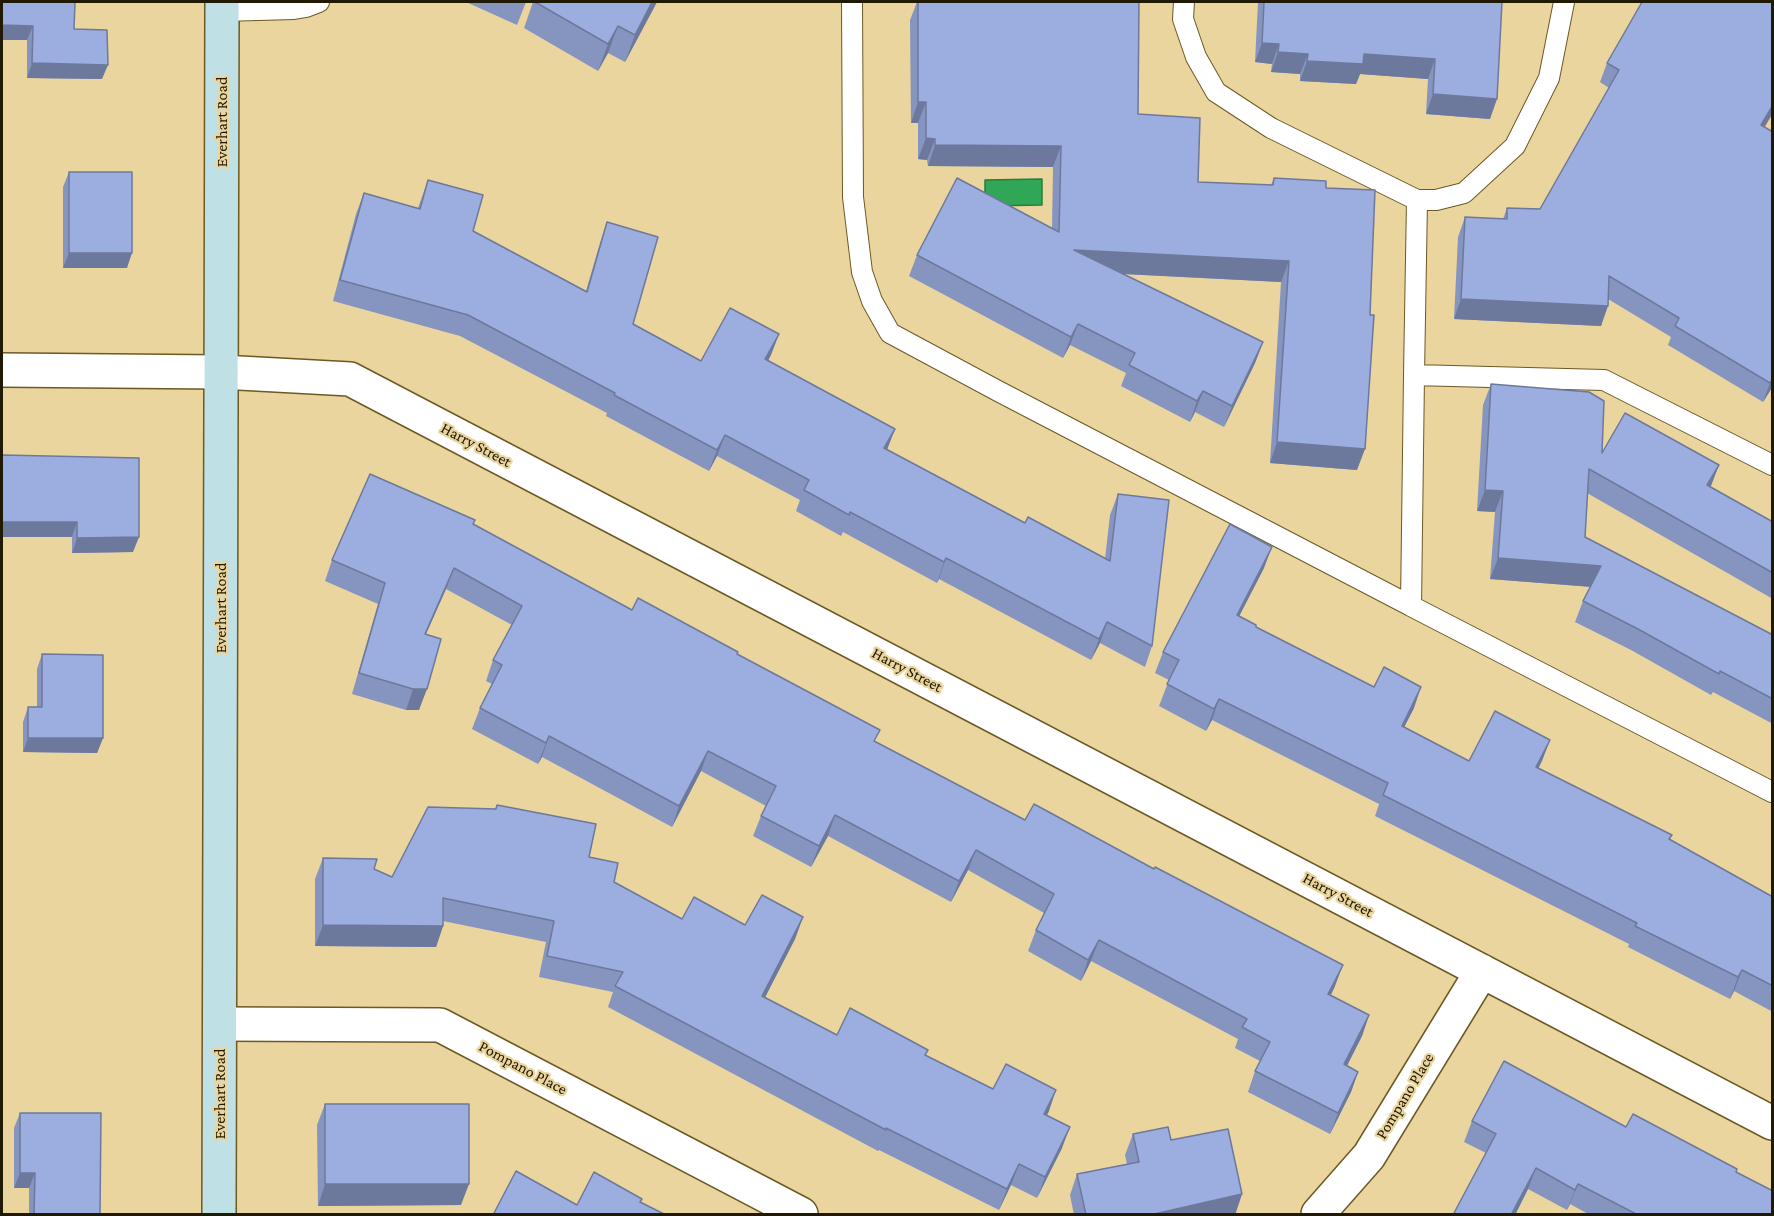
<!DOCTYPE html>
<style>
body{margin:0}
#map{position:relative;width:1774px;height:1216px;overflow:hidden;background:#ead59e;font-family:"Crimson Pro",serif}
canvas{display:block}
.frame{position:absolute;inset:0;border:3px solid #201904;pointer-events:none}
</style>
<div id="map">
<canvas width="1774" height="1216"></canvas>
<div class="frame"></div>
</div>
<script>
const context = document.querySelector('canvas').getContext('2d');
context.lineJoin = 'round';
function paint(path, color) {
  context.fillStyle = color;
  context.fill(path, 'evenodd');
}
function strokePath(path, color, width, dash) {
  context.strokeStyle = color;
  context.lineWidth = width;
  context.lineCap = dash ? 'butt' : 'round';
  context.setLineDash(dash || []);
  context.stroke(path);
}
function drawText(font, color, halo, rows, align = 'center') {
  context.font = font + ' "Crimson Pro",serif';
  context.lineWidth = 4.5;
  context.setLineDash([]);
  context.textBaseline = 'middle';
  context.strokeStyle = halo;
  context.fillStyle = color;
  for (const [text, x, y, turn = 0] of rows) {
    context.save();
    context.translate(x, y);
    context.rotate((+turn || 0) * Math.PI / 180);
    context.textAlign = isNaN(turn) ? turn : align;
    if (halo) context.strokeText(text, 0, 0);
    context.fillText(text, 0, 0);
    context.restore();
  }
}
const water = new Path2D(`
 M 1042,179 L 1042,205 L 985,206 L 985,180 Z`);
paint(water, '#2fa756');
strokePath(water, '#2a7c3d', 1.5);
const service = new Path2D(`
 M 852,2 L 853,197 L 862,272 L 872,301 L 890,333 L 998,391 L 1411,606
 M 1184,2 L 1183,19 L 1196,57 L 1216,92 L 1271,128 L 1417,200 L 1436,200 L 1464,193 L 1515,146 L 1549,78 L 1564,2
 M 222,11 L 294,9 L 306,7 L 319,2
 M 1414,375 L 1417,200
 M 1772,465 L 1604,380 L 1414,375 L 1411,606 L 1772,792`);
const minor = new Path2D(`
 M 2,370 L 221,372 L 350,379 L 1772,1123
 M 220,1024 L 440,1025 L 801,1214
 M 1318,1214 L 1369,1156 L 1482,971`);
const secondary = new Path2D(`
 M 219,1214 L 222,2`);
strokePath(service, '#6c5924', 22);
strokePath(minor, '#6c5924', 36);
strokePath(secondary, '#6c5924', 36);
strokePath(service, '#fff', 20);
strokePath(minor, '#fff', 33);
strokePath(secondary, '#bfe0e5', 33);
paint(new Path2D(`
 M 2,2 L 74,29 L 102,79 L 27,78 L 27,40 L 2,40 Z
 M 466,2 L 526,2 L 517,25 Z
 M 533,2 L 657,2 L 625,62 L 608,53 L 598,71 L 524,28 Z
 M 917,2 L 1139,2 L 1138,114 L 1198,182 L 1271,185 L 1274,178 L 1326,188 L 1357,470 L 1270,463 L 1281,282 L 1123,274 L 1263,342 L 1255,363 L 1224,427 L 1195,412 L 1190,422 L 1121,386 L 1126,373 L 1070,345 L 1063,358 L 909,276 L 917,255 L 1052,228 L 1053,167 L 928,166 L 927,160 L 918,159 L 918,123 L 911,123 L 910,20 Z
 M 1258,2 L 1502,2 L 1490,119 L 1426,114 L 1428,79 L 1360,74 L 1356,84 L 1300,81 L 1300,74 L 1271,72 L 1272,64 L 1255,62 Z
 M 1773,2 L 1773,113 L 1764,127 L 1773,132 L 1773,386 L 1763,402 L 1668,345 L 1671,337 L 1608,299 L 1601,326 L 1454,319 L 1458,237 L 1465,217 L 1503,219 L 1507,208 L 1540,209 L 1609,88 L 1600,82 L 1607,63 Z
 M 69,172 L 127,268 L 63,268 L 63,187 Z
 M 428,180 L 473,231 L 586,291 L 600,243 L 607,222 L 633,324 L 701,361 L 779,334 L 768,361 L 887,450 L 1025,523 L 1105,559 L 1110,515 L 1118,494 L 1152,646 L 1145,667 L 1100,643 L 1091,660 L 939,579 L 937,583 L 843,532 L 841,536 L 796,511 L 800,500 L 717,456 L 709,471 L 606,416 L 607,413 L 460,336 L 333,301 L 356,214 L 364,193 L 418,208 Z
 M 1491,384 L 1602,453 L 1711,487 L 1773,522 L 1773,599 L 1587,493 L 1585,537 L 1773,635 L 1773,724 L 1713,692 L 1711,695 L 1631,650 L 1575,622 L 1583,601 L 1591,587 L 1490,579 L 1495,512 L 1477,511 L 1483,405 Z
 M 2,455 L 133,552 L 72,553 L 72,537 L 2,537 Z
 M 473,524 L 632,610 L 737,654 L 876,742 L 1335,986 L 1331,995 L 1369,1015 L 1362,1036 L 1347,1066 L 1358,1072 L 1351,1092 L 1330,1134 L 1248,1092 L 1255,1071 L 1260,1061 L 1235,1048 L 1238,1039 L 1091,961 L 1081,981 L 1028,951 L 1036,930 L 1044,913 L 968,870 L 951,902 L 828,836 L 811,867 L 753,836 L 761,816 L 766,806 L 701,771 L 672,827 L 542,757 L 538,764 L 472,729 L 480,708 L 492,684 L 486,681 L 493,660 L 512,625 L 446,589 L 426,634 L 419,710 L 406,710 L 352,694 L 378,604 L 325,581 L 332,560 Z
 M 1264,568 L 1239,616 L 1256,627 L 1414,708 L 1404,727 L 1469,761 L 1550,740 L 1538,769 L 1670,840 L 1773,897 L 1773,1012 L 1734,991 L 1730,999 L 1628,947 L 1629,944 L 1375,816 L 1379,804 L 1212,720 L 1206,731 L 1159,706 L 1169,680 L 1155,673 L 1163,652 Z
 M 42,654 L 103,738 L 97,753 L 23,752 L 23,722 L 28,707 L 37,707 L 37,669 Z
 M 497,805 L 589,857 L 614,882 L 682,919 L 745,925 L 803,917 L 795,939 L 765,997 L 837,1035 L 926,1056 L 993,1089 L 1049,1111 L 1047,1115 L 1062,1148 L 1037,1198 L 1011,1185 L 999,1210 L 879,1150 L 878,1151 L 608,1007 L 613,992 L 539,977 L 546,942 L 443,921 L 443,926 L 436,947 L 315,946 L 315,879 L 323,858 L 374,869 L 392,877 L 495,809 Z
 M 325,1104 L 461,1205 L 318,1206 L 317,1125 Z
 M 20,1113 L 100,1215 L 29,1215 L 29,1188 L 14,1188 L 14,1128 Z
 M 1472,1121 L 1626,1127 L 1736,1172 L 1773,1215 L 1590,1215 L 1570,1204 L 1567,1210 L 1528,1189 L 1515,1215 L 1454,1215 L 1486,1153 L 1464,1142 Z
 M 1133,1134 L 1171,1140 L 1242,1194 L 1235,1215 L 1074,1215 L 1070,1195 L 1077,1174 L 1127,1164 L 1125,1155 Z`), '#8695c0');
paint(new Path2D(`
 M 652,2 L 657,2 L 625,62 L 635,35 Z
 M 2,25 L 33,26 L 27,40 L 2,40 Z
 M 618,26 L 608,53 L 598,71 L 608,44 Z
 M 1262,43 L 1279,44 L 1272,64 L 1255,62 Z
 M 1278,52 L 1308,54 L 1300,74 L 1271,72 Z
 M 1364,54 L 1435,59 L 1428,79 L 1360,74 L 1356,84 L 1300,81 L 1307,61 Z
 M 32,63 L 108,65 L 102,79 L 27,78 Z
 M 1433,94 L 1497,99 L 1490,119 L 1426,114 Z
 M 918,102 L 926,102 L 918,123 L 911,123 Z
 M 1773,105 L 1773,113 L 1754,145 L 1761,125 Z
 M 926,138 L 935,139 L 927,160 L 918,159 Z
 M 935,145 L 1061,146 L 1053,167 L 928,166 Z
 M 1074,250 L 1289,261 L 1281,282 L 1066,271 Z
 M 69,253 L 132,253 L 127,268 L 63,268 Z
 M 1461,299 L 1608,306 L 1601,326 L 1454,319 Z
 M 1078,324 L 1070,345 L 1063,358 L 1071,337 Z
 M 779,334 L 771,355 L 758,380 L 765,359 Z
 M 1263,342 L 1255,363 L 1224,427 L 1232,406 Z
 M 1773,378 L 1773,386 L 1763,402 L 1770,383 Z
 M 1203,391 L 1195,412 L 1190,422 L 1197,401 Z
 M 895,429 L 887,450 L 884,448 Z
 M 725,435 L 717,456 L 709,471 L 717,450 Z
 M 1277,442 L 1365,449 L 1357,470 L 1270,463 Z
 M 1719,465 L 1711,486 L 1700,506 L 1707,485 Z
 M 1485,490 L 1503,491 L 1495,512 L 1477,511 Z
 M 2,522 L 77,522 L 72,537 L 2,537 Z
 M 139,537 L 133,552 L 72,553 L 77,538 Z
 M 1272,547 L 1264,568 L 1229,636 L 1237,615 Z
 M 946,558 L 939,579 L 937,583 L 944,562 Z
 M 1498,558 L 1601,566 L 1594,587 L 1490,579 Z
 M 454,568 L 446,589 L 417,654 L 425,634 Z
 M 1107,622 L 1100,643 L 1091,660 L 1099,639 Z
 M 1421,687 L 1414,708 L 1394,747 L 1402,726 Z
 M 413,689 L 427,689 L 419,710 L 406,710 Z
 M 1219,699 L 1212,720 L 1206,731 L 1214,709 Z
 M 549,736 L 542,757 L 538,764 L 546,743 Z
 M 28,738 L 103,738 L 97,753 L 23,752 Z
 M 1550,740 L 1542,761 L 1528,789 L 1536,767 Z
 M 708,751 L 701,771 L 672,827 L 679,806 Z
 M 835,815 L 828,836 L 811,867 L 819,846 Z
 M 976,850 L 968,870 L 951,902 L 959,881 Z
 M 803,917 L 795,939 L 755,1017 L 762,996 Z
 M 323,925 L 443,926 L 436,947 L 315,946 Z
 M 1099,940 L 1091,961 L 1081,981 L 1088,960 Z
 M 1343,965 L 1335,986 L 1321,1015 L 1328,994 Z
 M 1742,970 L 1734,991 L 1730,999 L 1738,977 Z
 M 1369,1015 L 1362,1036 L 1337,1085 L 1344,1064 Z
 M 1358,1072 L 1351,1092 L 1330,1134 L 1338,1113 Z
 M 1056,1090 L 1049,1111 L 1036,1136 L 1044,1114 Z
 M 1070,1127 L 1062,1148 L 1037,1198 L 1045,1177 Z
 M 1019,1164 L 1011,1185 L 999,1210 L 1007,1189 Z
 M 1536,1168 L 1528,1189 L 1515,1215 L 1511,1215 Z
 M 20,1173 L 35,1173 L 29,1188 L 14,1188 Z
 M 325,1184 L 469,1184 L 461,1205 L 318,1206 Z
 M 1578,1184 L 1570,1204 L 1567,1210 L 1575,1190 Z
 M 1242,1194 L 1235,1215 L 1150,1215 Z`), '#6d799c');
const building = new Path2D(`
 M 2,2 L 75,2 L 74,29 L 107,30 L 108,65 L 32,63 L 33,26 L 2,25 Z
 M 535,2 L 652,2 L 635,35 L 618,26 L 608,44 Z
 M 918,2 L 1139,2 L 1138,114 L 1200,118 L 1198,182 L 1273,185 L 1274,178 L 1326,181 L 1326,188 L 1375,190 L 1370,315 L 1374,315 L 1365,449 L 1277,442 L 1289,261 L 1074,250 L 1263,342 L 1232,406 L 1203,391 L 1197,401 L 1129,365 L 1135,353 L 1078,324 L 1071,337 L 917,255 L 957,178 L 1059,232 L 1061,146 L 935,145 L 935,139 L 926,138 L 926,102 L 918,102 Z
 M 1264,2 L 1502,2 L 1497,99 L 1433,94 L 1435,59 L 1364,54 L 1363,64 L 1307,61 L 1308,54 L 1278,52 L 1279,44 L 1262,43 Z
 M 1642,2 L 1773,2 L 1773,105 L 1761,125 L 1773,132 L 1773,378 L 1770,383 L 1675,326 L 1679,318 L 1609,276 L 1608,306 L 1461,299 L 1465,217 L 1507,219 L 1507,208 L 1540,209 L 1619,70 L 1607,63 Z
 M 69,172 L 132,172 L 132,253 L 69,253 Z
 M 428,180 L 483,195 L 473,231 L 587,292 L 607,222 L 658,237 L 633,324 L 701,361 L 730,308 L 779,334 L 765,359 L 895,429 L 884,448 L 1025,523 L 1028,517 L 1110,561 L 1118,494 L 1169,500 L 1152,646 L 1107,622 L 1099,639 L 946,558 L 944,562 L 850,512 L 849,515 L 804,490 L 809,480 L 725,435 L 717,450 L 614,395 L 615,393 L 468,315 L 340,280 L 364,193 L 420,209 Z
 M 1491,384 L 1589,392 L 1604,401 L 1602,453 L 1625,413 L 1719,465 L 1707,485 L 1773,522 L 1773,573 L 1589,469 L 1585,537 L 1773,635 L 1773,699 L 1720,671 L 1719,674 L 1638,629 L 1583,601 L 1601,566 L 1498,558 L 1503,491 L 1485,490 Z
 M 2,455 L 139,458 L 139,537 L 77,538 L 77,522 L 2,522 Z
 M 370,474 L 475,520 L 473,524 L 632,610 L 638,598 L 738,652 L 737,654 L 880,730 L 874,741 L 1025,820 L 1034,804 L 1154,869 L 1155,867 L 1343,965 L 1328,994 L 1369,1015 L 1344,1064 L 1358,1072 L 1338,1113 L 1255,1071 L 1270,1042 L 1242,1027 L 1247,1019 L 1099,940 L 1088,960 L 1036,930 L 1054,894 L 976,850 L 959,881 L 835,815 L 819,846 L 761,816 L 776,786 L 708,751 L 679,806 L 549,736 L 546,743 L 480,708 L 502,665 L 493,660 L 522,606 L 454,568 L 425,634 L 441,639 L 427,689 L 413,689 L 359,673 L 385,583 L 332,560 Z
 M 1230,524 L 1272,547 L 1237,615 L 1256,625 L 1256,627 L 1374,687 L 1384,667 L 1421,687 L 1402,726 L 1469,761 L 1495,711 L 1550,740 L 1536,767 L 1672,835 L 1669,839 L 1773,897 L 1773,986 L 1742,970 L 1738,977 L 1635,926 L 1637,923 L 1383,795 L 1388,783 L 1219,699 L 1214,709 L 1167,684 L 1179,660 L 1163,652 Z
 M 42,654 L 103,655 L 103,738 L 28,738 L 28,707 L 42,707 Z
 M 497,805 L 596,824 L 589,857 L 618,863 L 614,882 L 682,919 L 694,897 L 745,925 L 762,895 L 803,917 L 762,996 L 837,1035 L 850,1008 L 928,1050 L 925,1055 L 993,1089 L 1006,1064 L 1056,1090 L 1044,1114 L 1070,1127 L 1045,1177 L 1019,1164 L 1007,1189 L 886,1128 L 886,1130 L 615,986 L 623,972 L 547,956 L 554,921 L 443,898 L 443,926 L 323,925 L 323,858 L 377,859 L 374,869 L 392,877 L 428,807 L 496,809 Z
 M 1504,1061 L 1626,1127 L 1633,1114 L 1737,1169 L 1736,1172 L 1773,1191 L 1773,1215 L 1638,1215 L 1578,1184 L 1575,1190 L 1536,1168 L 1511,1215 L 1458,1215 L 1454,1213 L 1496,1134 L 1472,1121 Z
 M 325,1104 L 469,1104 L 469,1184 L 325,1184 Z
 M 20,1113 L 101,1113 L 100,1215 L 34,1215 L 35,1173 L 20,1173 Z
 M 1168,1127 L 1171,1140 L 1228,1129 L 1242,1194 L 1150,1215 L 1086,1215 L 1077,1174 L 1139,1162 L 1133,1134 Z
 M 516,1171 L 577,1205 L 594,1172 L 642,1199 L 640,1202 L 666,1215 L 493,1215 Z`);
paint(building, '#9caddf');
strokePath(building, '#6d799c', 1.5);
drawText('16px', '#201904', '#ead59e', [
 ["Everhart Road",222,122,-90],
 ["Harry Street",476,445,28],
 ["Everhart Road",221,608,-90],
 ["Harry Street",907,670,28],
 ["Harry Street",1338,895,28],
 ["Pompano Place",523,1068,28],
 ["Everhart Road",220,1094,-90],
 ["Pompano Place",1405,1096,-59]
]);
</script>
